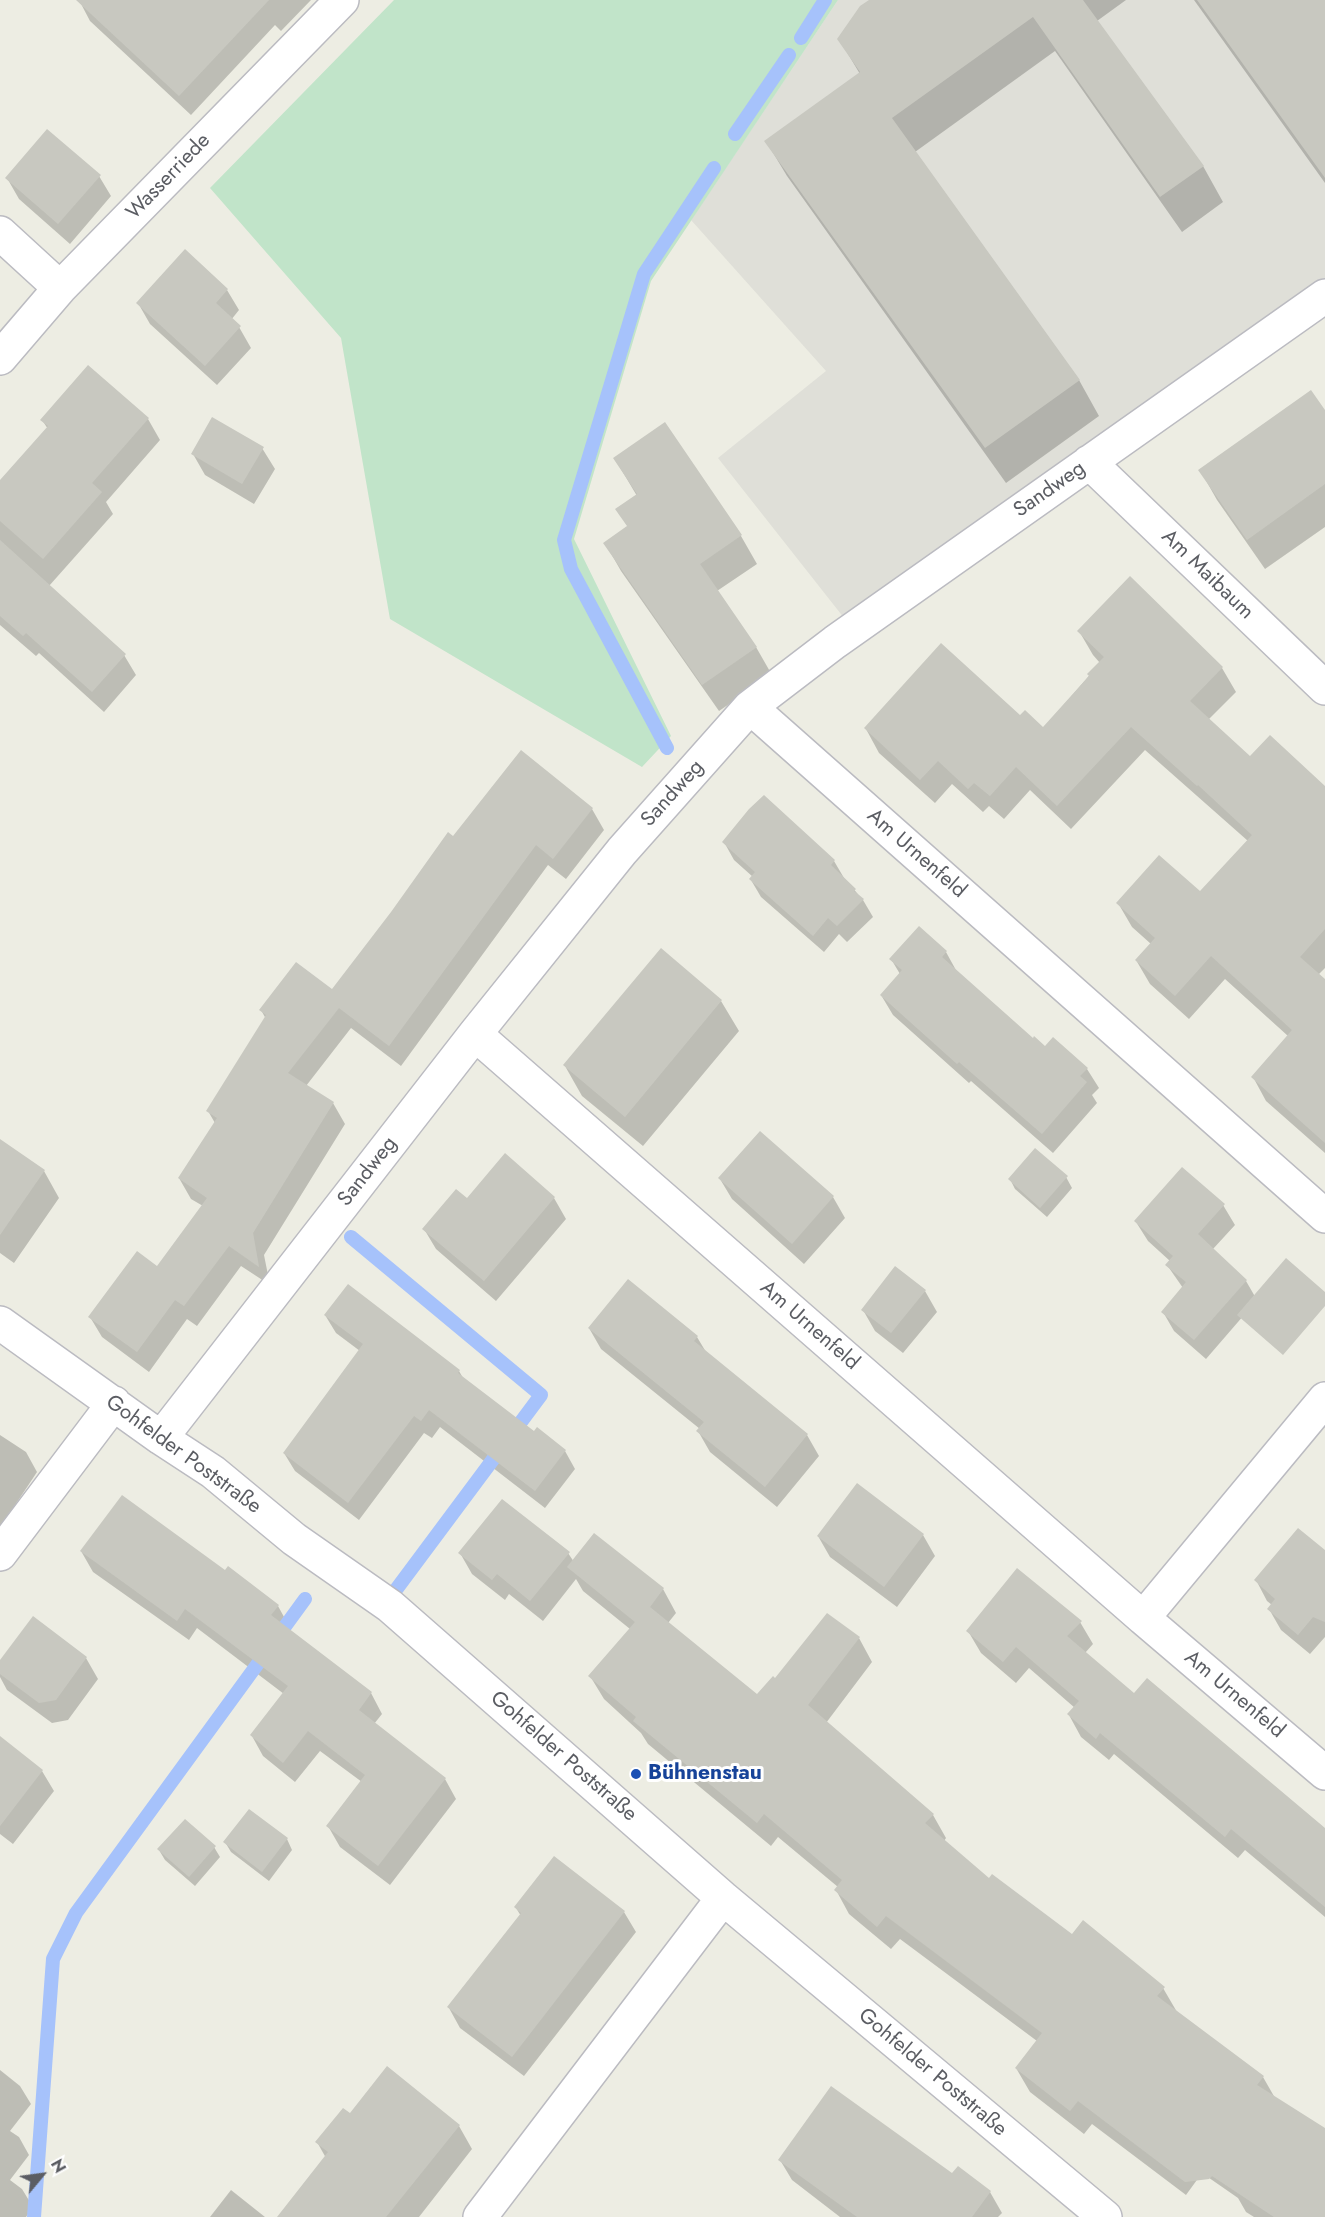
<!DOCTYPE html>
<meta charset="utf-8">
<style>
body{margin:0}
#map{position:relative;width:1325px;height:2217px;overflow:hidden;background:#edede3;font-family:Jost,sans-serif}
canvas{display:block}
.north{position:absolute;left:12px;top:2145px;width:60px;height:60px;-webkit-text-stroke:4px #fff;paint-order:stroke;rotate:61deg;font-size:16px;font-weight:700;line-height:24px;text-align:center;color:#5b5d63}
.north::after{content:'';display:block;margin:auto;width:21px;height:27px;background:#5b5d63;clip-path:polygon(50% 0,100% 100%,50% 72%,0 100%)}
</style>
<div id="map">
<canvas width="1325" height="2217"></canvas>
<div class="north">N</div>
</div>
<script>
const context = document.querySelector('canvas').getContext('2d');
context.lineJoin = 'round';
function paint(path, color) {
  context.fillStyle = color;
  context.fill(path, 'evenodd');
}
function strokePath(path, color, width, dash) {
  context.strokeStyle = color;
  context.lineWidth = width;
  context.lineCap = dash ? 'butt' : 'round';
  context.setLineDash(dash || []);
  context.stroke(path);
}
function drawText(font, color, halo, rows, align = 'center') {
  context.font = font + ' Jost,sans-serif';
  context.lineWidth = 6;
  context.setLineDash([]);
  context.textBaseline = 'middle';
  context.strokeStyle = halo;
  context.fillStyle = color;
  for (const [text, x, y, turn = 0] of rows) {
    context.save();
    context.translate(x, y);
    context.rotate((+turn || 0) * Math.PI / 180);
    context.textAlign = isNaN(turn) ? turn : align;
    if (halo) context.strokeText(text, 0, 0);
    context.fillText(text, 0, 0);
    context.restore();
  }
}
paint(new Path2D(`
 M 838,0 L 1325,0 L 1325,284 L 848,623 L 718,458 L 826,371 L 691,220 Z`), '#dfdfd8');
paint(new Path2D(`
 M 394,0 L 838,0 L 651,281 L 574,539 L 671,736 L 642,767 L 390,619 L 341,338 L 210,188 Z`), '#c1e4c9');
paint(new Path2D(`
 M 79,0 L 311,0 L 281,31 L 275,25 L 191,115 L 90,21 Z
 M 871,0 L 1126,0 L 1097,21 L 1203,166 L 1223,202 L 1182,232 L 1055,51 L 915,152 L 1079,380 L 1099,416 L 1006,483 L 787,176 L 766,141 L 860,74 L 839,39 Z
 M 1194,0 L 1315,0 L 1325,14 L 1325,183 Z
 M 99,176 L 111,196 L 70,244 L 19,199 L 7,178 Z
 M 227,290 L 239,310 L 231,320 L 239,327 L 251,348 L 217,385 L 150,324 L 138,303 Z
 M 88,367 L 148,419 L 160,440 L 106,502 L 113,514 L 49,586 L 124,655 L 136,675 L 104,712 L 39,653 L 36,656 L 0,625 L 0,482 L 48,429 L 42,420 Z
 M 1325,413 L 1325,527 L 1265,569 L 1217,500 L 1200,470 Z
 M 665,424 L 741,536 L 757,564 L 717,591 L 756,647 L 772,675 L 719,711 L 621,571 L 605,543 L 628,527 L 617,509 L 637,496 L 615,459 Z
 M 262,448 L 275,469 L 254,504 L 205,475 L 193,454 Z
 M 1079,631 L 1222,668 L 1236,692 L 1208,720 L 1250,759 L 1325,787 L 1325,968 L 1318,975 L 1325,981 L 1325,1153 L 1266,1101 L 1253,1077 L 1288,1036 L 1225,979 L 1189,1019 L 1150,984 L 1136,960 L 1151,944 L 1132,927 L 1118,903 L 1201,893 L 1248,841 L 1145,750 L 1071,829 L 1030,790 L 1004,819 L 989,806 L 983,812 L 952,784 L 935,803 L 879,753 L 866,729 L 1020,717 L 1043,729 L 1100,663 L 1093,655 Z
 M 521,752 L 592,809 L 604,830 L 566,879 L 548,865 L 401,1066 L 351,1028 L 306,1086 L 333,1103 L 345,1124 L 264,1255 L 270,1285 L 241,1266 L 197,1326 L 187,1319 L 149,1372 L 102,1337 L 90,1317 L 157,1268 L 203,1206 L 191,1199 L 179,1178 L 215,1123 L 208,1111 L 266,1019 L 261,1010 L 332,991 Z
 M 724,842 L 834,861 L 844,878 L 863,900 L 873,917 L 847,942 L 839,934 L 824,952 L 761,897 L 751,880 L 753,877 L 734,860 Z
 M 946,952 L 957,972 L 1033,1040 L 1045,1048 L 1087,1069 L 1099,1088 L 1092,1095 L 1097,1103 L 1053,1153 L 971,1081 L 969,1083 L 893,1015 L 881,995 L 900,974 L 891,959 Z
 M 721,1001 L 739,1031 L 643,1146 L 582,1096 L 565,1066 Z
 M 0,1141 L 44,1171 L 59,1198 L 14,1263 L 0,1253 Z
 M 1066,1177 L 1072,1188 L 1047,1217 L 1015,1189 L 1010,1179 Z
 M 720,1179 L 833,1197 L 845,1218 L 804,1264 L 732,1199 Z
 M 554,1198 L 566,1219 L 496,1301 L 436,1249 L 424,1229 L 467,1200 Z
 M 1223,1205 L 1235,1225 L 1213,1249 L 1246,1281 L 1257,1300 L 1206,1359 L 1174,1331 L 1163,1312 L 1183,1288 L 1167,1265 L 1170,1261 L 1148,1241 L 1136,1222 Z
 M 925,1291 L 937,1312 L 903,1353 L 875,1331 L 863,1310 Z
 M 325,1315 L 459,1371 L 463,1378 L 534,1433 L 565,1451 L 575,1469 L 545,1508 L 440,1427 L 432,1438 L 424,1433 L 359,1520 L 295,1471 L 284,1453 L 360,1351 L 336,1333 Z
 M 589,1328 L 697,1337 L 706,1352 L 807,1435 L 819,1456 L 777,1507 L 710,1452 L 698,1431 L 700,1429 L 601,1349 Z
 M 0,1435 L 26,1452 L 37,1472 L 0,1528 Z
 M 923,1535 L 935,1556 L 897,1607 L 830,1557 L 818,1536 Z
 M 81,1551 L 225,1572 L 278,1606 L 289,1626 L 287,1629 L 371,1693 L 382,1714 L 374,1724 L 445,1779 L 456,1799 L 390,1885 L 340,1847 L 328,1826 L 362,1782 L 320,1751 L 295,1782 L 263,1756 L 252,1736 L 284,1694 L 197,1628 L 189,1640 L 93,1572 Z
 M 1325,1552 L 1325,1637 L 1310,1654 L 1281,1630 L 1269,1609 L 1272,1605 L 1267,1601 L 1256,1580 Z
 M 460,1553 L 568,1553 L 574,1562 L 663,1589 L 676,1613 L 668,1623 L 758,1696 L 776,1680 L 859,1638 L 872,1662 L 826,1723 L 933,1815 L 946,1838 L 944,1841 L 989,1881 L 1073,1936 L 1163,1988 L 1177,2012 L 1263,2077 L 1275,2098 L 1325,2130 L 1325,2217 L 1254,2217 L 1246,2212 L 1238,2198 L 1202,2173 L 1186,2195 L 1092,2124 L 1084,2134 L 1030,2092 L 1016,2068 L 1037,2041 L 900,1939 L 891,1949 L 849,1914 L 836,1890 L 838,1887 L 778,1837 L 771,1846 L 648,1744 L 641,1733 L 604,1699 L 590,1676 L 630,1629 L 583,1591 L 576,1579 L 543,1621 L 509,1594 L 505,1600 L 472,1574 Z
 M 1080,1622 L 1093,1644 L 1085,1653 L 1134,1695 L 1325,1830 L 1325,1917 L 1245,1850 L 1238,1858 L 1114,1754 L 1109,1760 L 1081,1737 L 1069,1715 L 1075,1708 L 1029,1668 L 1016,1683 L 981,1653 L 968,1631 Z
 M 86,1658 L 98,1679 L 68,1720 L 52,1723 L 7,1690 L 0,1677 L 0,1662 Z
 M 0,1759 L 42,1771 L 54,1791 L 13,1844 L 0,1834 Z
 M 287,1839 L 292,1850 L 269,1881 L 231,1852 L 225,1842 Z
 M 214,1847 L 220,1857 L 195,1886 L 165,1860 L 159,1850 Z
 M 554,1858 L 624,1912 L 636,1932 L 524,2076 L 460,2028 L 449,2008 L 521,1916 L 516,1908 Z
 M 0,2070 L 20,2086 L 31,2104 L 10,2131 L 19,2137 L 29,2155 L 10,2180 L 22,2189 L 33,2207 L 26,2217 L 0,2217 Z
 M 350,2115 L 459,2126 L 472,2149 L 419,2217 L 279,2217 L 326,2158 L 317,2142 Z
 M 780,2160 L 953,2176 L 990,2192 L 1002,2213 L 998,2217 L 840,2217 L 792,2180 Z
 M 231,2190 L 265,2217 L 210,2217 Z`), '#0003');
strokePath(new Path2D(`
 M 801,38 L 825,0
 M 735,134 L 789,55
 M 667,748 L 571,569 L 564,540 L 644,274 L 714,168
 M 351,1237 L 541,1395 L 395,1591
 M 34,2217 L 53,1959 L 76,1913 L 305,1599`), '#a6c2fb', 14);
paint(new Path2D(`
 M 76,0 L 269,0 L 179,96 Z
 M 869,0 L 1083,0 L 1204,166 L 1160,197 L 1033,17 L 892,118 L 1080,380 L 985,448 L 764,141 L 860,72 L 837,39 L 860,6 Z
 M 1197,0 L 1325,0 L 1325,178 Z
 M 47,129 L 101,175 L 58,224 L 5,178 Z
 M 185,249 L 228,289 L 216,303 L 241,326 L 205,366 L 136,303 Z
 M 88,365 L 149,418 L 92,483 L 102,492 L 43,559 L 0,521 L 0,480 L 48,426 L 40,420 Z
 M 1311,390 L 1325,410 L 1325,484 L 1247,540 L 1198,470 Z
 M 212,417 L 264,447 L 242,484 L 191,454 Z
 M 665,422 L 742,535 L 700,564 L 757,647 L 702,685 L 603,543 L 627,526 L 615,509 L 637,494 L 613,458 Z
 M 0,540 L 126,654 L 92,692 L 26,633 L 23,636 L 0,616 Z
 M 1130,576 L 1223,667 L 1190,701 L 1250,756 L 1270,735 L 1325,786 L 1325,929 L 1300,957 L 1325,979 L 1325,1143 L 1251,1077 L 1292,1030 L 1211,956 L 1175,996 L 1135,960 L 1155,938 L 1116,903 L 1159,855 L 1200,891 L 1252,835 L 1198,785 L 1197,786 L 1131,727 L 1057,806 L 1016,767 L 990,796 L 974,783 L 968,789 L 938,761 L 920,780 L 864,728 L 941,643 L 1020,715 L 1025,710 L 1043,727 L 1089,676 L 1087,674 L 1104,657 L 1077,631 Z
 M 521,750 L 593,808 L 553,859 L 536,845 L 389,1046 L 339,1008 L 288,1073 L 334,1102 L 253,1233 L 259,1267 L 229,1246 L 184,1306 L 175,1300 L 137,1352 L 88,1317 L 137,1251 L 157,1266 L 207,1198 L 178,1178 L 217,1118 L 206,1111 L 266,1015 L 259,1010 L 296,962 L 332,989 L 391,912 L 448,832 L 453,836 Z
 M 764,795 L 835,860 L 831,865 L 856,889 L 854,891 L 864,899 L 837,926 L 828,918 L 813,936 L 749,879 L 755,872 L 722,842 L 749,809 Z
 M 919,926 L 947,951 L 942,957 L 1033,1038 L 1034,1036 L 1045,1046 L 1053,1037 L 1088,1068 L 1080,1076 L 1087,1082 L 1042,1134 L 959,1062 L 957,1064 L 880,995 L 902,970 L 889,959 Z
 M 661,948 L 722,1000 L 625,1117 L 563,1065 Z
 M 760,1131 L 834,1196 L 792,1244 L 718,1178 Z
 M 0,1139 L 45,1170 L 0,1235 Z
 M 1035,1148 L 1068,1176 L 1040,1208 L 1008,1179 Z
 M 505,1153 L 555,1197 L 484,1281 L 422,1229 L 456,1189 L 467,1198 Z
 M 1182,1167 L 1225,1204 L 1198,1234 L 1247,1280 L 1194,1340 L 1161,1312 L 1186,1282 L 1165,1265 L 1173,1256 L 1134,1221 Z
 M 1286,1258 L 1325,1292 L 1325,1306 L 1283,1355 L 1237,1315 Z
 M 895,1266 L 926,1290 L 891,1333 L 861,1310 Z
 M 628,1279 L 698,1336 L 694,1341 L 808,1434 L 765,1487 L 696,1431 L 704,1422 L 588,1328 Z
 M 348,1284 L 460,1370 L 458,1373 L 534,1431 L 537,1427 L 566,1450 L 535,1491 L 429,1410 L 421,1421 L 414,1416 L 348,1503 L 283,1453 L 363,1344 L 324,1315 Z
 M 857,1483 L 924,1534 L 884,1587 L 817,1536 Z
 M 122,1495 L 225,1570 L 228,1566 L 279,1605 L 271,1615 L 372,1692 L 359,1710 L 446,1778 L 378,1866 L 326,1826 L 365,1775 L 308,1731 L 283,1763 L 250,1735 L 288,1686 L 185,1609 L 177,1621 L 80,1551 Z
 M 502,1499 L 570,1552 L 530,1601 L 497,1574 L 492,1580 L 458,1553 Z
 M 1298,1528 L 1325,1550 L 1325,1622 L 1313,1617 L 1298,1635 L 1267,1609 L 1275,1599 L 1254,1580 Z
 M 594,1533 L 664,1588 L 650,1607 L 757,1694 L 773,1676 L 775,1678 L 827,1613 L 860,1637 L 808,1705 L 934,1814 L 925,1823 L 989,1878 L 992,1874 L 1072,1934 L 1083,1920 L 1165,1987 L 1157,1996 L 1264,2076 L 1257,2085 L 1325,2128 L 1325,2217 L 1274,2217 L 1212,2176 L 1209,2179 L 1185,2182 L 1078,2101 L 1070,2111 L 1015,2068 L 1042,2033 L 886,1916 L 877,1927 L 834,1890 L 842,1880 L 764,1814 L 757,1823 L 633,1721 L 636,1717 L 588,1676 L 635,1622 L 567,1567 Z
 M 1017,1568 L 1082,1621 L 1067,1636 L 1134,1693 L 1147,1678 L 1325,1828 L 1325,1907 L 1231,1829 L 1225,1837 L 1100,1733 L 1096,1739 L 1067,1714 L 1079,1701 L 1016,1647 L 1003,1662 L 966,1631 Z
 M 33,1616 L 87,1657 L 56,1700 L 39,1703 L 0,1674 L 0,1660 Z
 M 0,1736 L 43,1770 L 0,1826 Z
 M 249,1809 L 288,1838 L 262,1872 L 223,1842 Z
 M 185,1819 L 216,1846 L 189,1877 L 157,1849 Z
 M 554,1856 L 625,1911 L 512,2057 L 447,2007 L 521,1913 L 514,1907 Z
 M 387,2066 L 460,2125 L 386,2217 L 277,2217 L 328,2152 L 315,2142 L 343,2108 L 350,2113 Z
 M 831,2086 L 952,2173 L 958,2166 L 991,2191 L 972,2217 L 857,2217 L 778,2160 Z`), '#c8c8c0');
const minor = new Path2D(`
 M 0,233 L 60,288
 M 0,358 L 60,288 L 342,0
 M 1089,462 L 1325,688
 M 750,707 L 1325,1216
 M 475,1034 L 1143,1618 L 1325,1399
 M 0,1323 L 161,1438 L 213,1472 L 294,1539 L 390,1606 L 723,1898 L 1105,2217
 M 161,1438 L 475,1034 L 622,851 L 750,707 L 835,642 L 1325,296
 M 0,1554 L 114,1403
 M 1143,1618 L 1325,1773
 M 480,2217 L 723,1898`);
strokePath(minor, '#bbbbc1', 36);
strokePath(minor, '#fff', 33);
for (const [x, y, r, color] of [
 [636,1774,6,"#1a4fb4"]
]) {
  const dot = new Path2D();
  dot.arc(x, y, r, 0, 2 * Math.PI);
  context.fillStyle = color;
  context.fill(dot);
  strokePath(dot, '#fff', 2);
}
drawText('21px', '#5b5d63', '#fff', [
 ["Wasserriede",169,177,-46],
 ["Sandweg",1050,490,-35],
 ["Am Maibaum",1207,575,44],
 ["Sandweg",673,794,-48],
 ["Am Urnenfeld",916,854,41],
 ["Sandweg",368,1172,-52],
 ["Am Urnenfeld",809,1326,41],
 ["Gohfelder Poststraße",183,1455,36],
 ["Am Urnenfeld",1234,1695,40],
 ["Gohfelder Poststraße",563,1757,41],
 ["Gohfelder Poststraße",932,2073,40]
]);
drawText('bold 21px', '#164399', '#fff', [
 ["Bühnenstau",648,1774]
], 'left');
</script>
